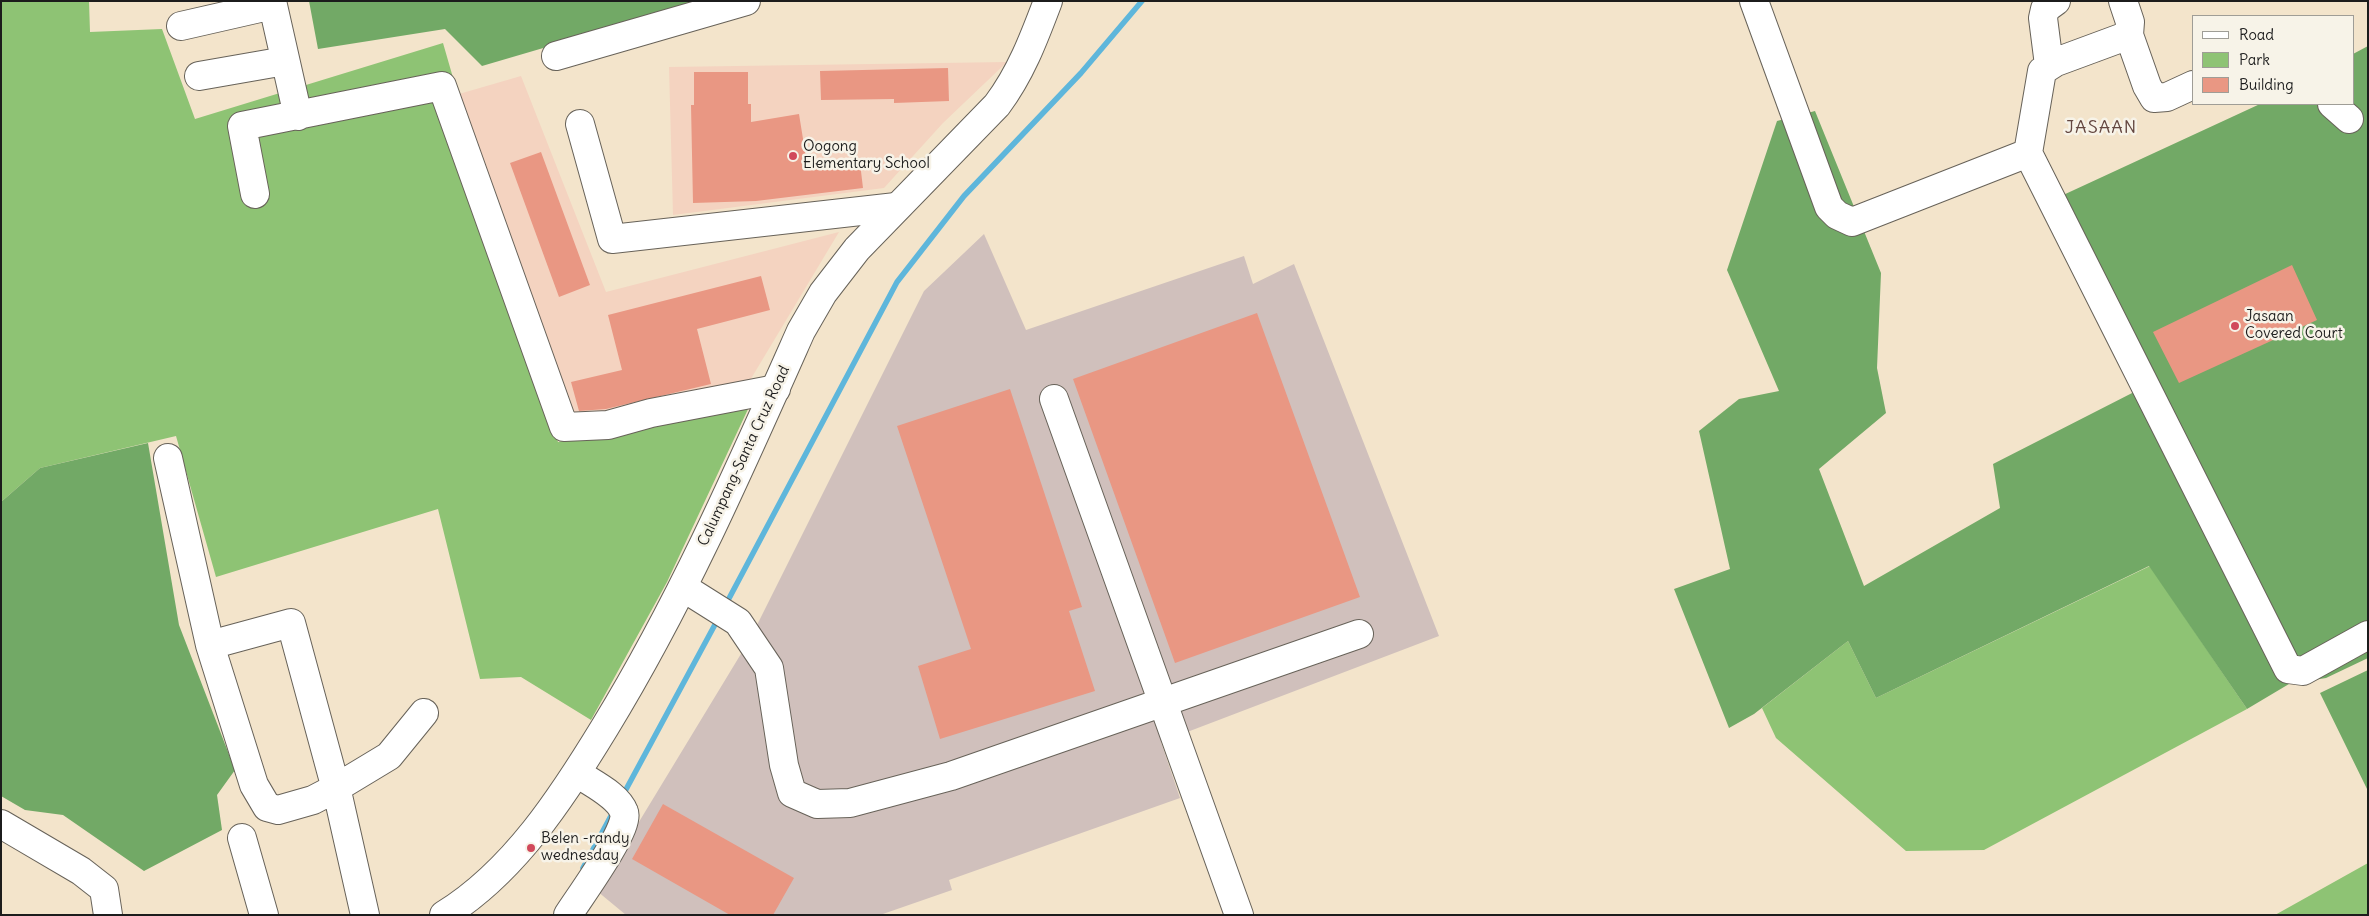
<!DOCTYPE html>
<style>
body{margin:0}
#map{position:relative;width:2369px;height:916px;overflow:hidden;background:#f3e4cb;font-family:Delius,sans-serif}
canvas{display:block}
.frame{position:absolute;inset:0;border:2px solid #1c1c1c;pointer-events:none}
.legend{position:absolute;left:2192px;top:15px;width:162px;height:90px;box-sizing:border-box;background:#f7f3e8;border:1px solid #9f9d96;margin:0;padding:6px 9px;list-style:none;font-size:15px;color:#1c1c1c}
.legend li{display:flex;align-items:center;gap:10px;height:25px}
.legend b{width:25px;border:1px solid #9f9d96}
</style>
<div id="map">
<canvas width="2369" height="916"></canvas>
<div class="frame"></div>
<ul class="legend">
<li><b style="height:6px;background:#fff"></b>Road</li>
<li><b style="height:14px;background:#8ec374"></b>Park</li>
<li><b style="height:14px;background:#e99783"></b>Building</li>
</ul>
</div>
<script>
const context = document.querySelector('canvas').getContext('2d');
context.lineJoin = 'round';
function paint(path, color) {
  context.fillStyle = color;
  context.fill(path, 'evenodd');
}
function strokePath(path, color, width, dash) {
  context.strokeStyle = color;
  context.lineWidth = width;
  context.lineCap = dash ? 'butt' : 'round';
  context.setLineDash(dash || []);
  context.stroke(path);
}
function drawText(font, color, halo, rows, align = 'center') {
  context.font = font + ' Delius,sans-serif';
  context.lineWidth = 5;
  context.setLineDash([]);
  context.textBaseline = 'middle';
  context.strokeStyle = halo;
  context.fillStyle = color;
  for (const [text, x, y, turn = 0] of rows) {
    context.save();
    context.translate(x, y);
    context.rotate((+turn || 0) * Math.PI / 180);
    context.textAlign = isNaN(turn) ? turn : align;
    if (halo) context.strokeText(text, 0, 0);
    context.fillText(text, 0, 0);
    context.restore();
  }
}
paint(new Path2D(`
 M 1007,62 L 943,123 L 884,188 L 673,215 L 669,67 Z
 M 521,76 L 606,292 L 839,232 L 749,382 L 568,420 L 459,94 Z`), '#f4d3c0');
paint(new Path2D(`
 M 984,234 L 1026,330 L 1244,256 L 1253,284 L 1294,264 L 1439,636 L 1161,742 L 1180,798 L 949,880 L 952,890 L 880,915 L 626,915 L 597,891 L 750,639 L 924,291 Z`), '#d0c0bc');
paint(new Path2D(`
 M 1,1 L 89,1 L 90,32 L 162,29 L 195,119 L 443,43 L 558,442 L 749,407 L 667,582 L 591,720 L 521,677 L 480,679 L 438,509 L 216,577 L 176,436 L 40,468 L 1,502 Z
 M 2150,566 L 2247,709 L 1984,850 L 1906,851 L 1776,738 L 1762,708 L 1848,641 L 1876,698 Z
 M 2368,863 L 2368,915 L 2275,915 Z`), '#8ec374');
paint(new Path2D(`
 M 309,1 L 692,1 L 693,4 L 482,66 L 445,29 L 318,49 Z
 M 2368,46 L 2368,658 L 2326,678 L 2289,684 L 2247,709 L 2149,566 L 1876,698 L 1848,641 L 1754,714 L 1729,728 L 1674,589 L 1730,569 L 1699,431 L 1739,399 L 1779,391 L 1727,270 L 1777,121 L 1815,111 L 1881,273 L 1877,368 L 1886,413 L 1819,469 L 1864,586 L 2000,508 L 1993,464 L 2138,390 L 2061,196 L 2260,104 L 2353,104 L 2353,54 Z
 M 148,443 L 179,625 L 235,770 L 217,795 L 222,830 L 144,871 L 63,815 L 25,810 L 1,796 L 1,502 L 40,468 Z
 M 2368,670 L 2368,791 L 2320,693 Z`), '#72a966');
strokePath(new Path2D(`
 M 725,606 L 897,282 L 964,196 L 1081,73 L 1142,1
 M 623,795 L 718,619
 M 583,868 L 612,814`), '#5eb6db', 5.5);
paint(new Path2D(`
 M 948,68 L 949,101 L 894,103 L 894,99 L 821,100 L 820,71 Z
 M 694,72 L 748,72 L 748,104 L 751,104 L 751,122 L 799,114 L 808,170 L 860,163 L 863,188 L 756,201 L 693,203 L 691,105 L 694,105 Z
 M 541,152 L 590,285 L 559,297 L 510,163 Z
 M 2292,265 L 2317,320 L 2179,383 L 2153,332 Z
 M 761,276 L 770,310 L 697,329 L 711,384 L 606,409 L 579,411 L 571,382 L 622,370 L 608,315 Z
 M 1257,313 L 1360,597 L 1175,663 L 1073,379 Z
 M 1010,389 L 1082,607 L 1069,611 L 1095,691 L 940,739 L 918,666 L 971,649 L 897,426 Z
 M 663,804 L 794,878 L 773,915 L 730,915 L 632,859 Z`), '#e99783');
const minor = new Path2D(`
 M 272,1 L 298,116
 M 1754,1 L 1829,207 L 1837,215 L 1852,222 L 2028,153 L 2288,669 L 2303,671 L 2368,635
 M 181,26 L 273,5
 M 2129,35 L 2147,86 L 2154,98 L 2167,97 L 2193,85
 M 556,56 L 746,1
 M 2049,65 L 2043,18 L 2045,9 L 2056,1
 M 199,76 L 285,61
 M 2332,104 L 2349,119
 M 580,124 L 612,239 L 896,207
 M 2028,153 L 2042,71 L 2056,62 L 2129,35 L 2130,22 L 2123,1
 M 255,194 L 242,126 L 442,86 L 564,427 L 608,425 L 651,413 L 776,389
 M 1054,399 L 1239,915
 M 168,458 L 210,645 L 254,785 L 267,807 L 278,810 L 313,800 L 336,788 L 389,756 L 424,713
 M 684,588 L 738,622 L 769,668 L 784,765 L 792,793 L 817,804 L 850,803 L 951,776 L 1359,634
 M 210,645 L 291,623 L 339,800 L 365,915
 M 1,824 L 81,871 L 104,889 L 108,915
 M 242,838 L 264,915
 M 568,915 C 578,899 631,827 624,812 C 618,795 591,783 577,773`);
const major = new Path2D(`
 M 444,915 C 514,872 563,796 605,727 C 682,601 741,466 801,331 L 823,293 L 857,249 L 997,105 C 1021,73 1034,38 1048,1`);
strokePath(minor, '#676259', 30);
strokePath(major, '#676259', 30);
strokePath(minor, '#fff', 28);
strokePath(major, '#fff', 28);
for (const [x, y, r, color] of [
 [793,156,5,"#d1495b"],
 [2235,326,5,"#d1495b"],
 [531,848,5,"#d1495b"]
]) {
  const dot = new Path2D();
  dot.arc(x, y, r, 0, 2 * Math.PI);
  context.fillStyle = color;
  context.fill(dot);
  strokePath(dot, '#f7f3e8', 2);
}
drawText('15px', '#1c1c1c', '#f7f3e8', [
 ["Oogong",803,147],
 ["Elementary School",803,164],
 ["Jasaan",2245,317],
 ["Covered Court",2245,334],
 ["Belen -randy",541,839],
 ["wednesday",541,856]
], 'left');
drawText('15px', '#1c1c1c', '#f7f3e8', [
 ["Calumpang-Santa Cruz Road",744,456,-65]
]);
context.letterSpacing = '1px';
drawText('18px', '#644740', '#f7f3e8', [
 ["JASAAN",2101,128]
]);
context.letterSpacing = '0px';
</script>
